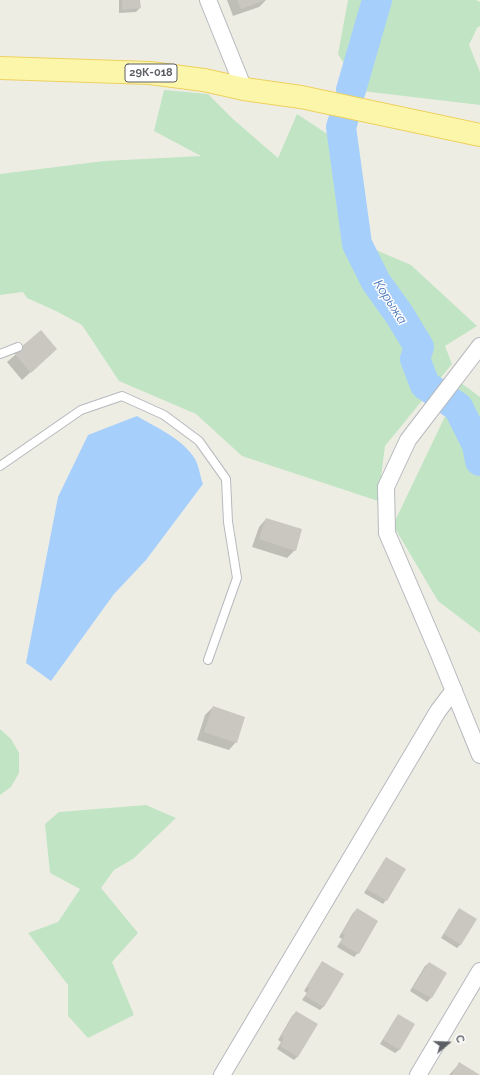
<!DOCTYPE html>
<meta charset="utf-8">
<style>
body{margin:0}
#map{position:relative;width:480px;height:1075px;overflow:hidden;background:#eeede4;font-family:Raleway,sans-serif}
canvas{display:block}
.north{position:absolute;left:428px;top:1023px;width:40px;height:40px;-webkit-text-stroke:3px #fff;paint-order:stroke;rotate:71deg;font-size:11px;font-weight:700;line-height:16px;text-align:center;color:#5c5f64}
.north::after{content:'';display:block;margin:auto;width:14px;height:18px;background:#5c5f64;clip-path:polygon(50% 0,100% 100%,50% 72%,0 100%)}
</style>
<div id="map">
<canvas width="480" height="1075"></canvas>
<div class="north">С</div>
</div>
<script>
const context = document.querySelector('canvas').getContext('2d');
context.lineJoin = 'round';
function paint(path, color) {
  context.fillStyle = color;
  context.fill(path, 'evenodd');
}
function strokePath(path, color, width, dash) {
  context.strokeStyle = color;
  context.lineWidth = width;
  context.lineCap = dash ? 'butt' : 'round';
  context.setLineDash(dash || []);
  context.stroke(path);
}
function drawText(font, color, halo, rows, align = 'center') {
  context.font = font + ' Raleway,sans-serif';
  context.lineWidth = 3;
  context.setLineDash([]);
  context.textBaseline = 'middle';
  context.strokeStyle = halo;
  context.fillStyle = color;
  for (const [text, x, y, turn = 0] of rows) {
    context.save();
    context.translate(x, y);
    context.rotate((+turn || 0) * Math.PI / 180);
    context.textAlign = isNaN(turn) ? turn : align;
    if (halo) context.strokeText(text, 0, 0);
    context.fillText(text, 0, 0);
    context.restore();
  }
}
paint(new Path2D(`
 M 348,0 L 476,0 L 480,2 L 480,26 L 477,28 L 469,45 L 480,72 L 480,105 L 362,91 L 338,54 Z
 M 164,90 L 208,94 L 233,119 L 278,158 L 297,114 L 344,145 L 369,247 L 411,265 L 477,326 L 445,346 L 452,364 L 385,446 L 378,501 L 242,456 L 196,414 L 119,381 L 82,325 L 56,311 L 27,298 L 23,292 L 0,295 L 0,174 L 104,161 L 201,156 L 154,131 Z
 M 461,383 L 480,397 L 480,633 L 438,601 L 393,525 Z
 M 0,729 L 11,739 L 19,753 L 19,773 L 11,787 L 0,795 Z
 M 146,805 L 176,818 L 133,859 L 114,870 L 101,888 L 138,933 L 112,962 L 134,1015 L 88,1038 L 68,1016 L 68,985 L 28,933 L 58,922 L 80,889 L 50,873 L 45,824 L 59,812 Z`), '#c1e5c4');
paint(new Path2D(`
 M 137,416 C 157,428 183,439 195,459 C 199,466 200,476 203,484 L 146,560 L 114,594 L 51,681 L 26,663 L 58,497 L 88,435 Z`), '#a6cffc');
paint(new Path2D(`
 M 119,0 L 139,0 L 140,8 L 136,12 L 119,13 Z
 M 227,0 L 266,0 L 259,7 L 233,16 Z
 M 41,332 L 56,349 L 22,380 L 7,362 Z
 M 266,519 L 295,550 L 287,558 L 252,547 L 259,527 Z
 M 213,707 L 236,742 L 229,750 L 197,740 L 205,715 Z
 M 386,858 L 386,900 L 383,904 L 364,893 L 383,862 Z
 M 357,909 L 377,921 L 358,953 L 354,957 L 337,947 L 342,939 L 339,937 L 353,913 Z
 M 459,909 L 461,944 L 457,948 L 441,938 L 456,913 Z
 M 323,962 L 342,974 L 323,1007 L 320,1010 L 302,1000 L 307,993 L 304,991 L 319,966 Z
 M 429,963 L 446,973 L 431,998 L 427,1002 L 410,991 L 425,966 Z
 M 296,1012 L 298,1056 L 294,1060 L 277,1049 L 281,1042 L 278,1040 L 292,1016 Z
 M 399,1015 L 414,1025 L 399,1050 L 395,1053 L 380,1044 L 395,1019 Z
 M 459,1064 L 479,1075 L 449,1075 Z`), '#0003');
strokePath(new Path2D(`
 M 351,90 L 377,0
 M 343,121 L 341,127 L 357,244 L 376,282 L 399,314 L 419,347 L 415,359 L 425,385 L 458,407 L 477,445 L 480,461`), '#a6cffc', 30);
paint(new Path2D(`
 M 122,0 L 140,0 L 141,8 L 122,10 Z
 M 237,0 L 265,0 L 241,9 Z
 M 41,330 L 57,349 L 31,373 L 14,353 Z
 M 266,518 L 302,529 L 296,551 L 259,539 Z
 M 213,706 L 245,717 L 237,743 L 204,732 Z
 M 386,857 L 406,869 L 387,901 L 367,889 Z
 M 357,908 L 378,921 L 359,954 L 340,943 L 345,935 L 342,933 Z
 M 459,908 L 477,919 L 461,945 L 444,934 Z
 M 322,961 L 344,974 L 324,1007 L 305,996 L 310,988 L 307,987 Z
 M 429,962 L 447,973 L 432,998 L 413,988 Z
 M 296,1011 L 318,1024 L 298,1057 L 280,1046 L 284,1038 L 281,1036 Z
 M 398,1014 L 415,1024 L 400,1050 L 383,1040 Z
 M 459,1062 L 480,1075 L 452,1075 Z`), '#cac7c1');
const lane = new Path2D(`
 M 0,354 L 18,347
 M 0,466 L 81,410 L 122,396 L 164,415 L 199,441 L 226,479 L 228,522 L 237,578 L 208,660`);
const street = new Path2D(`
 M 208,0 L 244,89
 M 480,346 L 408,440 L 386,487 L 387,533 L 438,652 L 480,755
 M 222,1075 L 438,711 L 454,690
 M 418,1075 L 480,971`);
const primary = new Path2D(`
 M 0,68 L 150,73 L 204,80 L 244,89 L 301,97 L 480,135`);
strokePath(lane, '#b6b9be', 10);
strokePath(street, '#b6b9be', 18);
strokePath(primary, '#edd15e', 24);
strokePath(lane, '#fff', 8);
strokePath(street, '#fff', 16);
strokePath(primary, '#fcf6ab', 22);
for (const [x, y, w] of [
 [151,73,52]
]) {
  const box = new Path2D();
  box.roundRect(x - w / 2, y - 9, w, 18, 3);
  context.fillStyle = '#fff';
  context.fill(box);
  strokePath(box, '#5c5f64', 1);
}
drawText('bold 11px', '#5c5f64', null, [
 ["29К-018",151,73]
]);
drawText('italic 13px', '#4673b6', '#fff', [
 ["Корыжа",390,302,57]
]);
</script>
